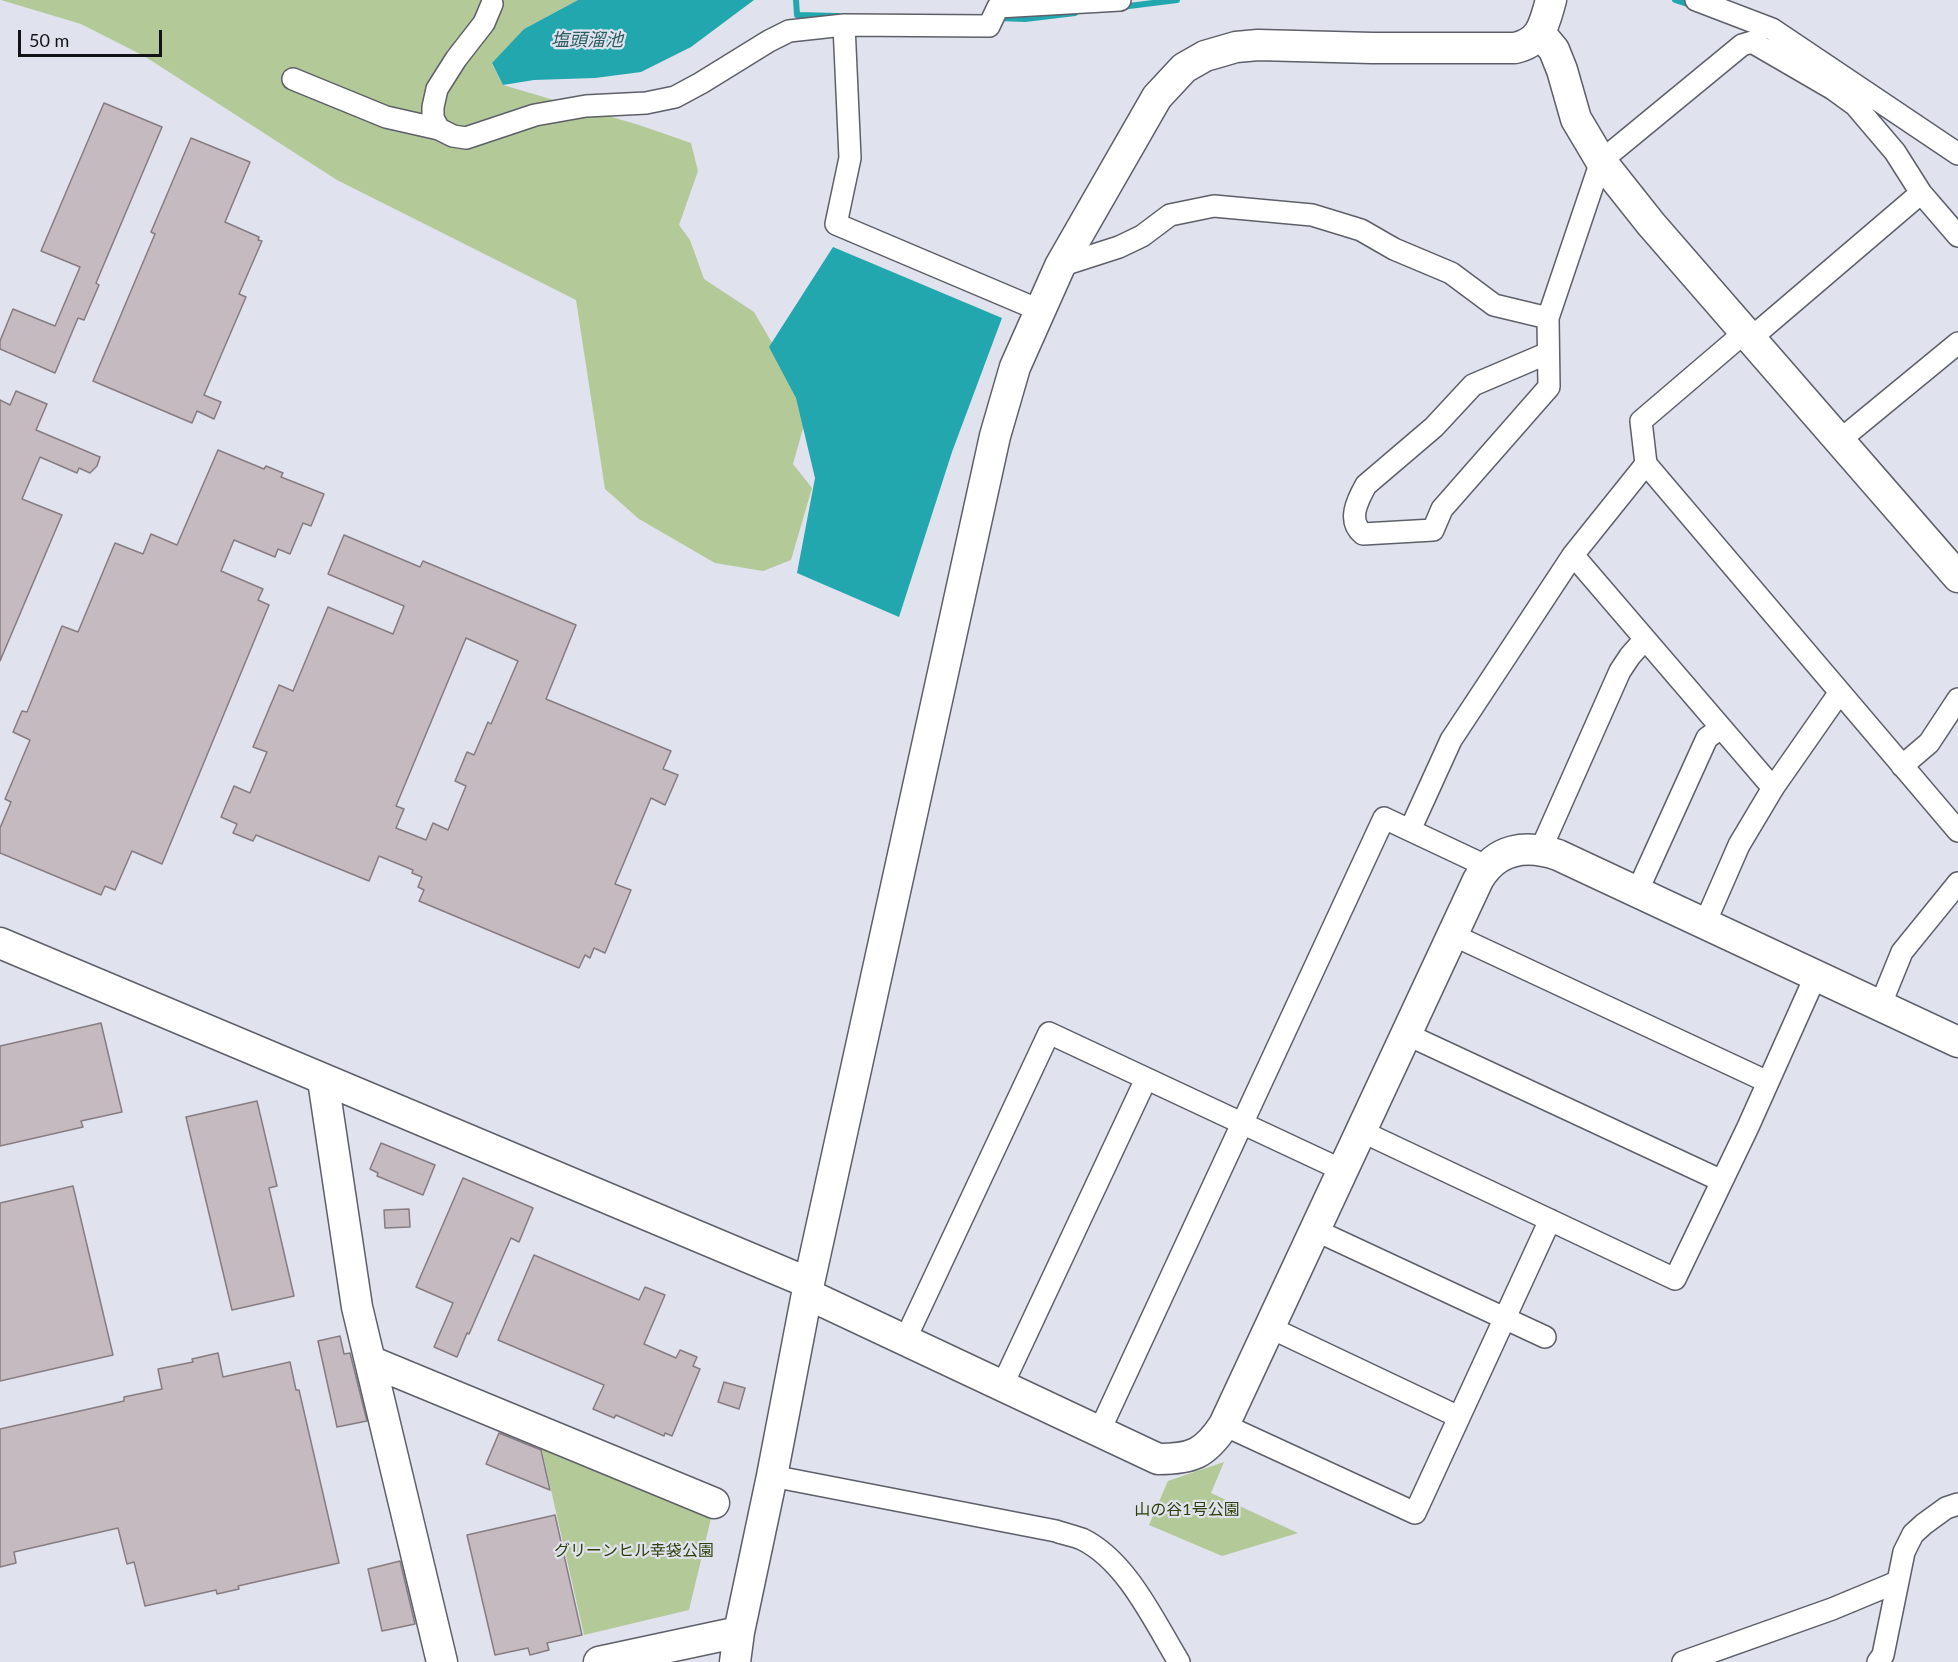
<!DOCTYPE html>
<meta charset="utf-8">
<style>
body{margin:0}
#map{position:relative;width:1958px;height:1662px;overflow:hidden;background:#e0e2ed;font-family:Lato,sans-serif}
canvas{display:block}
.scale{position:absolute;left:18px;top:30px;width:144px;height:27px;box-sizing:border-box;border:3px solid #121317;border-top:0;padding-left:8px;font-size:18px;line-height:21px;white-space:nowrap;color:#121317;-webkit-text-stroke:4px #e0e2ed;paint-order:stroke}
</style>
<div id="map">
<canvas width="1958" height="1662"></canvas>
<div class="scale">50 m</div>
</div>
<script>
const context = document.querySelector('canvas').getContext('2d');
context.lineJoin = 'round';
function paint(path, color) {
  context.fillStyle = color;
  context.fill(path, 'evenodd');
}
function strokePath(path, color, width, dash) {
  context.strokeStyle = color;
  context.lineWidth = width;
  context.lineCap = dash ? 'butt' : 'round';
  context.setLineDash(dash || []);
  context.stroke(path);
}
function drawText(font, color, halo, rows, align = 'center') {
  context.font = font + ' Lato,"Noto Sans JP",sans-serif';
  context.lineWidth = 4.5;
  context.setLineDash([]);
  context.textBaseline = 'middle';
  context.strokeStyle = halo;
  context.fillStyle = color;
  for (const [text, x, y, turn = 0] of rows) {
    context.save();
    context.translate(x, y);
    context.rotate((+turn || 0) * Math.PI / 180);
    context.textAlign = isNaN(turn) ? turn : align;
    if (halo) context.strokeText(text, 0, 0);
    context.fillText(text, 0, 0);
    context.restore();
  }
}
paint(new Path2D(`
 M 1,0 L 578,0 L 524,29 L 492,64 L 503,85 L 639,125 L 691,143 L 698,171 L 679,225 L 690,240 L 704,279 L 754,312 L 789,372 L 805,421 L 793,464 L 812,488 L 791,560 L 763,571 L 715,563 L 639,519 L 605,489 L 576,300 L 337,180 L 144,56 L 81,24 Z
 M 539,1437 L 713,1510 L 689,1610 L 584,1635 Z
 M 1224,1462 L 1211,1493 L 1298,1533 L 1222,1556 L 1149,1525 L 1168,1481 Z`), '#b3c998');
paint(new Path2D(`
 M 578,0 L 754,0 L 691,47 L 641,72 L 595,78 L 534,80 L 503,85 L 492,63 L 524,29 Z
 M 833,247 L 1002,318 L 952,452 L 899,617 L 797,573 L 815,478 L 796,398 L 769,347 Z`), '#22a7af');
strokePath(new Path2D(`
 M 796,0 L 797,15 L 838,16
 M 1675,0 L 1694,6
 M 1121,7 L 1177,0
 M 998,18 L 1025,19 L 1075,13`), '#22a7af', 6);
const building = new Path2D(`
 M 104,103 L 162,127 L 96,283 L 99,285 L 84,320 L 78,318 L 55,373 L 0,349 L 0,341 L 13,309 L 55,326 L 80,267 L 41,251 Z
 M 191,138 L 250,162 L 225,222 L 259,237 L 258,240 L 262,241 L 239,294 L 246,297 L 204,395 L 221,402 L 214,419 L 197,411 L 192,423 L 93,381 L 155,234 L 151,232 Z
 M 16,391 L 47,404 L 36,430 L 100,457 L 97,466 L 90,473 L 79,468 L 77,473 L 40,457 L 22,499 L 62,515 L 0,661 L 0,400 L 10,405 Z
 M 218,450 L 264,469 L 266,466 L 283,473 L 281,477 L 324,494 L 311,526 L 303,523 L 290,554 L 278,549 L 275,557 L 234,540 L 221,571 L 263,589 L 258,600 L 269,605 L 162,864 L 132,851 L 115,890 L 105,886 L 101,895 L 0,853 L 0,828 L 11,802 L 5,799 L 30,740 L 13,732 L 22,711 L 27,712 L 62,626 L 78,632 L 115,543 L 143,554 L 151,534 L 177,545 Z
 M 344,535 L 420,567 L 423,561 L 576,625 L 546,699 L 671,751 L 663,769 L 678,775 L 665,805 L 651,798 L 615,884 L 631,890 L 605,953 L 594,948 L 590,958 L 585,955 L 579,968 L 419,901 L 424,890 L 418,887 L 422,877 L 412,873 L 413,870 L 379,856 L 369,881 L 256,835 L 253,841 L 233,833 L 237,824 L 221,817 L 234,786 L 250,793 L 267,752 L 253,747 L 279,685 L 293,691 L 328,607 L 393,634 L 404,606 L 328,574 ZM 466,638 L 518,661 L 491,724 L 488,722 L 474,755 L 467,752 L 455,781 L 466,786 L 448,830 L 433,823 L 426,840 L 396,828 L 404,809 L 396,806 Z
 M 101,1023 L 122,1112 L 81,1121 L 83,1127 L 0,1146 L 0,1046 Z
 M 257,1101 L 277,1186 L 269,1188 L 294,1296 L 232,1310 L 186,1117 Z
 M 381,1143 L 435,1165 L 423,1195 L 377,1176 L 378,1173 L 370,1169 Z
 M 463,1178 L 533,1208 L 519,1242 L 511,1238 L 469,1334 L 467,1333 L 457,1357 L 434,1347 L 453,1303 L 416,1287 Z
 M 73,1186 L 113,1355 L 0,1381 L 0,1203 Z
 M 409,1209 L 410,1227 L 385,1228 L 384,1210 Z
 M 534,1255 L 639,1300 L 645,1287 L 665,1295 L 644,1344 L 676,1358 L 680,1350 L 697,1357 L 693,1366 L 700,1369 L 672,1436 L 665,1433 L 664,1436 L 616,1415 L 614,1418 L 593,1409 L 604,1385 L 498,1340 Z
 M 340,1336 L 344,1354 L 350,1353 L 367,1421 L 337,1427 L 318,1341 Z
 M 218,1353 L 223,1377 L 290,1362 L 296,1390 L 299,1390 L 339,1563 L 238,1586 L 239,1589 L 217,1594 L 216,1590 L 145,1606 L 134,1562 L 127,1564 L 118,1528 L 14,1552 L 16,1563 L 0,1567 L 0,1429 L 124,1401 L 124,1397 L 162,1389 L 158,1369 L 193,1362 L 192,1359 Z
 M 724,1382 L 745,1388 L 739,1409 L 718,1402 Z
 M 499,1433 L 541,1450 L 550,1490 L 486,1464 Z
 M 555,1515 L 582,1635 L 547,1643 L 549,1650 L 530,1655 L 528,1648 L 495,1655 L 467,1535 Z
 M 400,1561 L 415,1624 L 382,1631 L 368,1569 Z`);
paint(building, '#c6bac1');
strokePath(building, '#867c81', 1.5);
const street = new Path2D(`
 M 1696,0 L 1772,29 L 1958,154
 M 492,4 L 484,23 L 456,59 L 437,89 L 433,107 L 433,118 L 439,129 L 453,136 L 466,138 L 535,115 L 586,106 L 646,103 L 675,97 L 701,83 L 769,41 L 789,31 L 844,25 L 989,26 L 998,7 L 1120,0
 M 844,25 L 850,158 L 836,224 L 1039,310
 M 293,79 L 386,117 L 439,129
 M 1060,266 L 1119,247 L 1142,236 L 1170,215 L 1214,206 L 1312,215 L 1361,230 L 1394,249 L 1451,273 L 1494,305 L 1548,318 L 1601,161 L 1742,45 L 1752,42 L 1833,89 L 1855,105 L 1895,152 L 1921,193 L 1958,236
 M 1548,318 L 1549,387 L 1442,509 L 1433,530 L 1363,534 C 1347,521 1357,501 1366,485 L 1434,427 L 1473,385 L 1548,353
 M 1744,333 L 1641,421 L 1646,464 L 1958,831
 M 1750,339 L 1921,193
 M 1840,440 L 1958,343
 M 1573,555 L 1773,788
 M 1902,766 L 1929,743 L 1958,699
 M 1410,830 L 1451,740 L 1573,555 L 1646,464
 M 1541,849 L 1620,671 L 1630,656 L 1645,639
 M 1637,892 L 1707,738 L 1721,728
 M 1705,923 L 1739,845 L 1773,788 L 1840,692
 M 1453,935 L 1768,1082
 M 1880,1006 L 1902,952 L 1958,883
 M 1406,1034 L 1722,1181
 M 1361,1131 L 1675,1279 L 1748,1127 L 1816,975
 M 1315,1230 L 1545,1337
 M 1269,1327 L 1459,1417
 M 905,1340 L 1049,1033 L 1342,1170
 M 1002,1386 L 1146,1079
 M 1224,1425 L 1415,1513 L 1550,1220
 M 1099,1432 L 1384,818 L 1486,866
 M 772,1476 L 1056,1531 C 1064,1534 1074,1536 1082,1539 C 1127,1561 1154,1621 1179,1662
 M 1683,1662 L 1832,1609 L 1897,1582
 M 1878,1662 L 1883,1655 L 1904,1552 L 1913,1534 L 1924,1524 L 1946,1508 L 1958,1504`);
const secondary = new Path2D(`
 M 1540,33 L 1554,50 L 1562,70 L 1576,119 L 1601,161 L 1651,224 L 1958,577
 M 0,943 L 809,1283
 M 323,1080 L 357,1307 L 442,1662
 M 807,1294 L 1158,1459 C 1192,1459 1205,1454 1224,1425 L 1478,880 C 1496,848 1526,844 1558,855 L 1958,1042
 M 370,1361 L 714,1503
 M 599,1662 L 739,1632
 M 735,1662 L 739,1632 L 772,1476 L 809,1283 L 995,436 L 1015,367 L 1060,266 L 1157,97 L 1184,68 L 1205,56 L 1236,47 L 1258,45 L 1372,48 L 1515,48 C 1542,42 1544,24 1551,0`);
strokePath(street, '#5d5f69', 24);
strokePath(secondary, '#5d5f69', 33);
strokePath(street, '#fff', 21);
strokePath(secondary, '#fff', 30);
drawText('16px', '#2d4008', '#e0e2ed', [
 ["山の谷1号公園",1187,1510],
 ["グリーンヒル幸袋公園",634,1551]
]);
drawText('italic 18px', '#2a5d60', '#e0e2ed', [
 ["塩頭溜池",587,40]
]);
</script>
